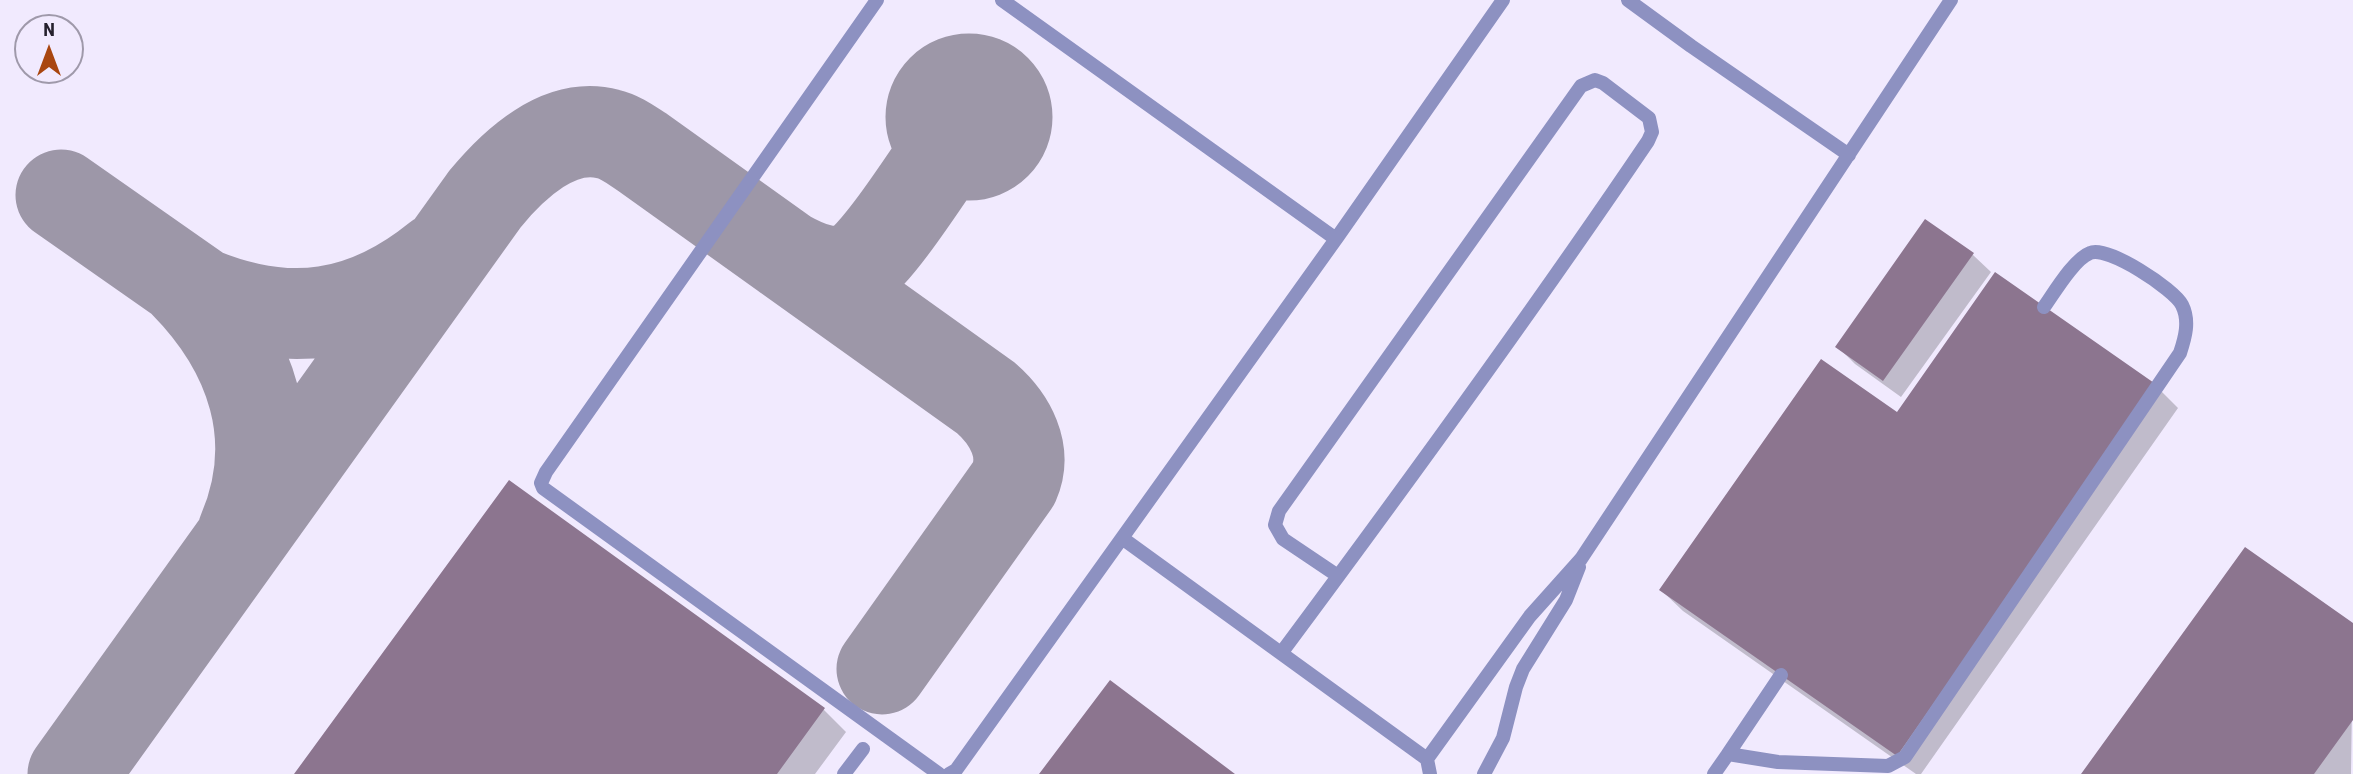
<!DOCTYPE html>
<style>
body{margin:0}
#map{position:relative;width:2353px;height:774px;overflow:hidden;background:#f1eafe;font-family:"Roboto Condensed",sans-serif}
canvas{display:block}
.north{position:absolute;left:14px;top:14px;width:70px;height:70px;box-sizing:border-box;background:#f1eafe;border:2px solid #9f99aa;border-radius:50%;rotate:0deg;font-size:19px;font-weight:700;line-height:28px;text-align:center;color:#25202d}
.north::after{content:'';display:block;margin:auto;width:24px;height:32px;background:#a94610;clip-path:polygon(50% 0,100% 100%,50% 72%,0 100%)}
</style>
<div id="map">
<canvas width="2353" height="774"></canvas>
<div class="north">N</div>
</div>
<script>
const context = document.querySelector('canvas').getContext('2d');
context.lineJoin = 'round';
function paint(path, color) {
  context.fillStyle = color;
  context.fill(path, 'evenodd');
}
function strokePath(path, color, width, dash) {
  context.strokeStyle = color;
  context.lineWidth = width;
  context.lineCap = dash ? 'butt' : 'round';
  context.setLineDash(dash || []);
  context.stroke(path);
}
paint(new Path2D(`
 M 1925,221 L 1973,255 L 1991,272 L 1901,397 L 1855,364 L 1837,346 Z
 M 2156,386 L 2178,408 L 1921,774 L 1916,774 L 1683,611 L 1661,590 L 1897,414 Z
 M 509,482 L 824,710 L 846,732 L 815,774 L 296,774 Z
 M 2353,626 L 2351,774 L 2083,774 Z`), '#0003');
strokePath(new Path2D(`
 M931 117a38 38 0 1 1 76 0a38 38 0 1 1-76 0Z
 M 61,195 L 201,293 C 289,329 364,318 438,258
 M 786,255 C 806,266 830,277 853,268 C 875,259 930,172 947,148
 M 184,282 C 252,351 283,439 243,532
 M 73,774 L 485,199 C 513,165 559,121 608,134 C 621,137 631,145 642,152 L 986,398 C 1010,419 1028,451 1014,483 L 882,669`), '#9d97a8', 91);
paint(new Path2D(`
 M 1925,219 L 1974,253 L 1883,381 L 1835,347 Z
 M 1995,272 L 2157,385 L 1897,756 L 1659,590 L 1821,359 L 1897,412 Z
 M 509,480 L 825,708 L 777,774 L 294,774 Z
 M 2245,547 L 2353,623 L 2353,720 L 2314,774 L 2081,774 Z
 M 1110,680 L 1235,774 L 1039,774 Z`), '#8c758f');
strokePath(new Path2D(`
 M 877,0 L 546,472 L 541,483 L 543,488 L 939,774
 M 1628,0 L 1691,46 L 1849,155
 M 1336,239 L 1503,0
 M 1122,538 L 1427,759 L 1430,774
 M 1282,652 C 1407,484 1531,314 1648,141 L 1652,132 L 1649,118 L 1603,83 L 1595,80 L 1581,86 L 1279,511 L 1275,525 L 1283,539 L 1338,576
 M 1781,675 L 1728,754 L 1778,762 L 1888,766 L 1905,757 L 2180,353 C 2185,338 2190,321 2182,305 C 2174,289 2107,245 2090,253 C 2074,259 2054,293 2044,307
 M 1427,759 L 1530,616 L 1581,559 L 1951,0
 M 844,774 L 863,749
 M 949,774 L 956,770 L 1336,239 L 1002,0
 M 1484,774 L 1503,738 L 1516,687 L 1523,669 L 1566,600 L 1579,567
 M 1714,774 L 1728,754`), '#8d91c1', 14);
</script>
